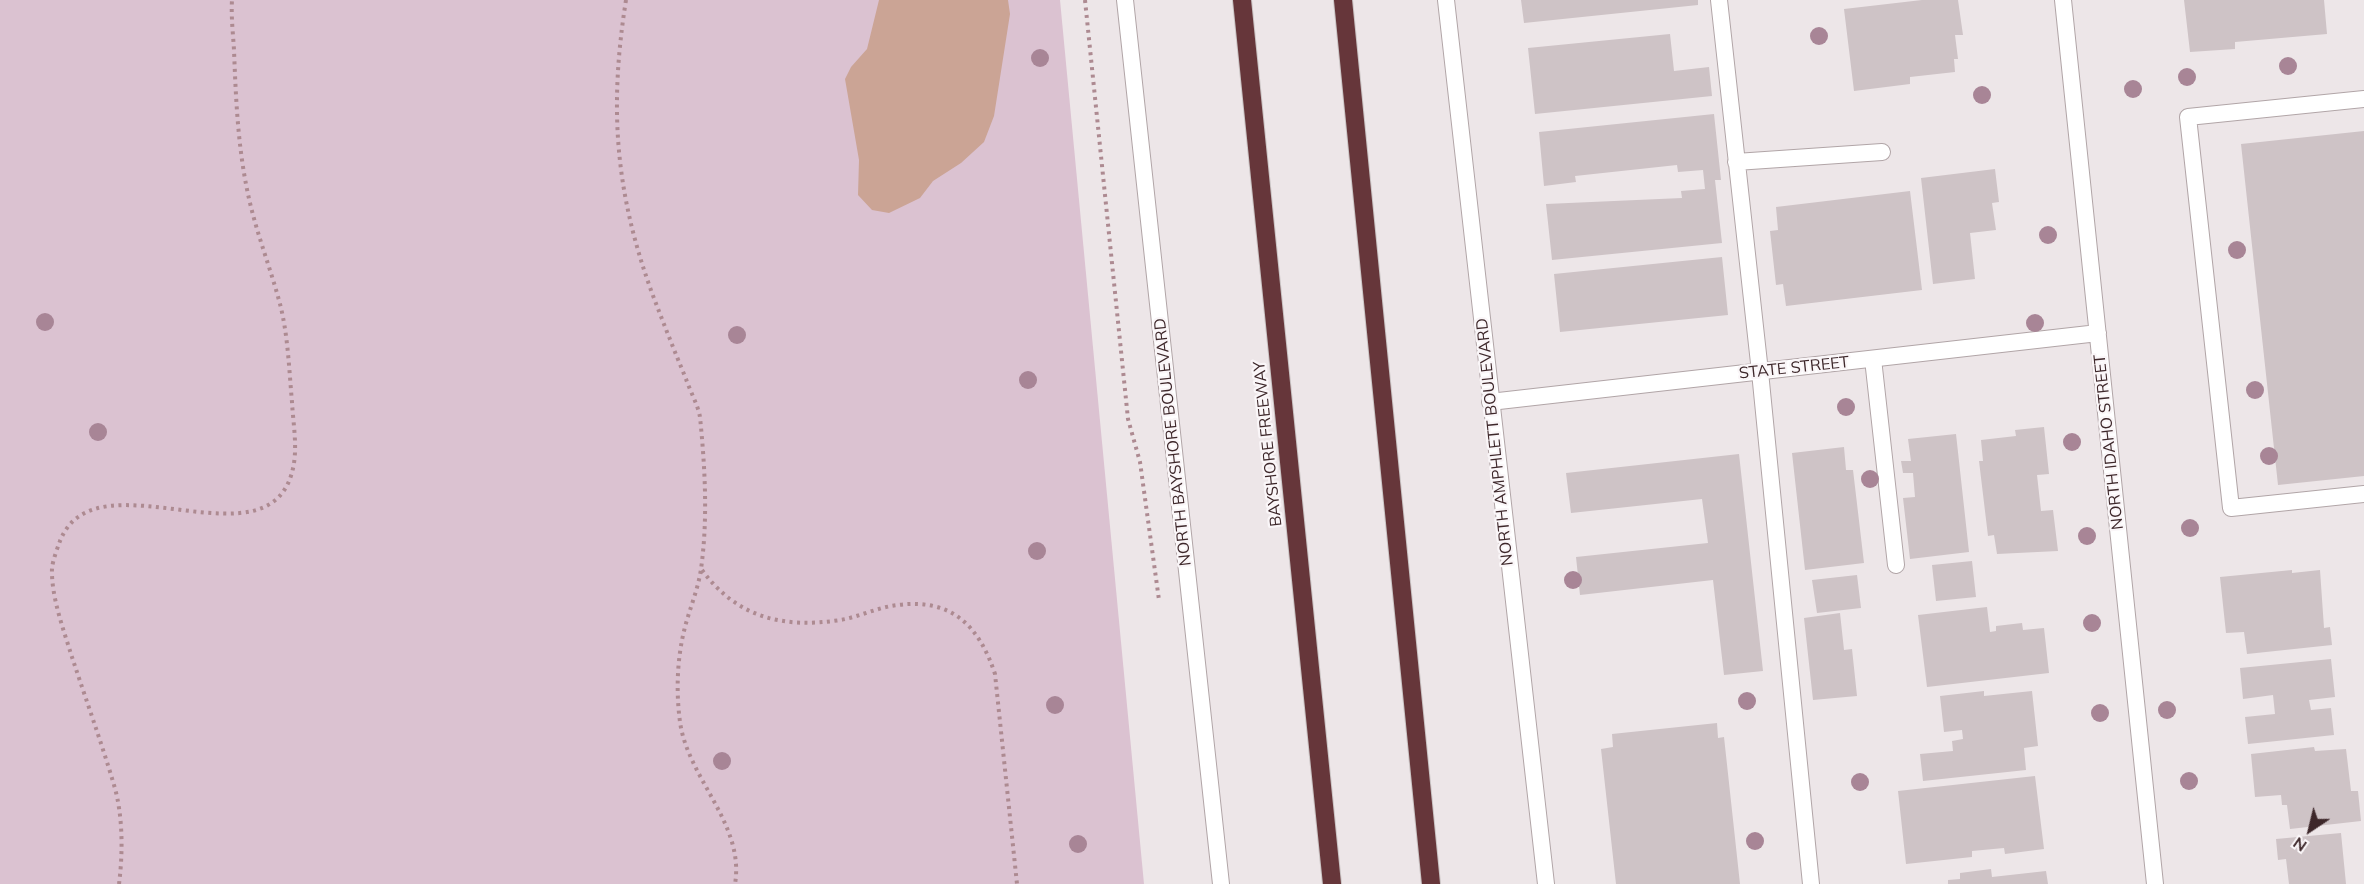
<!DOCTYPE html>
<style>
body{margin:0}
#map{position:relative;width:2364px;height:884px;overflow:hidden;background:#ede6e8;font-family:Mulish,sans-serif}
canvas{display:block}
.north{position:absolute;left:2280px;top:800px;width:60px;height:60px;-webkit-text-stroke:4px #faf6f8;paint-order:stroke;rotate:215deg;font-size:16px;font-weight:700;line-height:24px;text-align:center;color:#3d272a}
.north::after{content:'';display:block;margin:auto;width:21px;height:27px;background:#3d272a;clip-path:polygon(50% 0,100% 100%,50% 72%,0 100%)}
</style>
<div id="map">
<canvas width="2364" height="884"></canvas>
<div class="north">N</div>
</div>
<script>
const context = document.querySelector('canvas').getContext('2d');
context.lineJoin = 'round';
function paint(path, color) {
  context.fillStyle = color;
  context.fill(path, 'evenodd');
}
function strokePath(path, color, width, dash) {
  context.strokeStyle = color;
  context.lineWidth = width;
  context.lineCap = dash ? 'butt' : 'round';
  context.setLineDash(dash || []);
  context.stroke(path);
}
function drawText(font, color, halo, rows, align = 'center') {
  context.font = font + ' Mulish,sans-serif';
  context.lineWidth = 4.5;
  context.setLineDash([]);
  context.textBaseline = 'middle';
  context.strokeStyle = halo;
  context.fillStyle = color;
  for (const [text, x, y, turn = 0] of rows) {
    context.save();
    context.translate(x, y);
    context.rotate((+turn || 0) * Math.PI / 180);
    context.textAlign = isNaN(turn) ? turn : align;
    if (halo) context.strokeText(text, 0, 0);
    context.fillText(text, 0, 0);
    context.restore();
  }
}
paint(new Path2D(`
 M 0,0 L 1060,0 L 1144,884 L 0,884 Z`), '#dbc2d1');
paint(new Path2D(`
 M 879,0 L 1008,0 L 1010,14 L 994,116 L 984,142 L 961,163 L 933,181 L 920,198 L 889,213 L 872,210 L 858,195 L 859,160 L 845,79 L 851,67 L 867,49 Z`), '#cba495');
paint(new Path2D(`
 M 1521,0 L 1698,0 L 1698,5 L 1524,23 Z
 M 1922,0 L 1958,0 L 1963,35 L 1955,35 L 1958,59 L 1954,59 L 1955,72 L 1910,77 L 1910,84 L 1854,91 L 1844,9 Z
 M 2184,0 L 2324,0 L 2327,34 L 2235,42 L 2235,49 L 2190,52 Z
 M 1670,34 L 1674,71 L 1709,67 L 1712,96 L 1535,114 L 1528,48 Z
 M 1714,114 L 1721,180 L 1715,180 L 1722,243 L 1552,260 L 1546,204 L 1682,198 L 1681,191 L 1705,189 L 1703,170 L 1678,172 L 1677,165 L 1575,176 L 1576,182 L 1544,186 L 1539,132 Z
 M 2364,131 L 2364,476 L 2278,485 L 2241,144 Z
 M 1995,169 L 1999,202 L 1992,203 L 1996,230 L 1970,233 L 1975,279 L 1933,284 L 1921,178 Z
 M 1910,191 L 1922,290 L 1786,306 L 1783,284 L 1776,285 L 1770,231 L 1778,230 L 1776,207 Z
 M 1722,257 L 1728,315 L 1560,332 L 1554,274 Z
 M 2044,427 L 2049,474 L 2037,475 L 2041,511 L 2053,510 L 2058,551 L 1997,554 L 1994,535 L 1988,536 L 1979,461 L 1983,461 L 1981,440 L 2016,436 L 2015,430 Z
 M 1956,434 L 1969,552 L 1910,559 L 1903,498 L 1915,497 L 1913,473 L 1903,473 L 1901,461 L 1911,461 L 1908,439 Z
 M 1844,447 L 1846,470 L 1853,470 L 1864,563 L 1805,570 L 1792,453 Z
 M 1739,454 L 1763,671 L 1724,675 L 1713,580 L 1580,595 L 1576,557 L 1708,543 L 1702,499 L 1571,513 L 1566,473 Z
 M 1972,561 L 1976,597 L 1936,601 L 1932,565 Z
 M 2292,570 L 2292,573 L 2320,570 L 2324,628 L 2330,627 L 2332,645 L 2247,654 L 2244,632 L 2226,633 L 2220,577 Z
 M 1857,575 L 1861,608 L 1817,613 L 1812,580 Z
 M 1987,607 L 1990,632 L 1996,631 L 1996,626 L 2022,623 L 2023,630 L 2044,628 L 2049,673 L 1927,687 L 1918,615 Z
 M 1840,613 L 1844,650 L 1852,649 L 1857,696 L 1813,700 L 1804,618 Z
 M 2331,659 L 2335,697 L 2309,700 L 2311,710 L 2331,708 L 2334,735 L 2248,744 L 2245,717 L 2275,714 L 2273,695 L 2243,699 L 2240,668 Z
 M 1984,691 L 1984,696 L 2032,691 L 2038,746 L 2024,748 L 2026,770 L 1923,781 L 1920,754 L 1953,751 L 1952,741 L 1963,739 L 1962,730 L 1944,732 L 1940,696 Z
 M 1717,723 L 1718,738 L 1724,737 L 1740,884 L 1616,884 L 1601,749 L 1613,747 L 1612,734 Z
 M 2314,747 L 2315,751 L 2346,749 L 2351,791 L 2358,791 L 2361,821 L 2290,829 L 2287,805 L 2282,805 L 2281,795 L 2255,797 L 2251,754 Z
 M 2035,776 L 2044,849 L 2005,854 L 2004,848 L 1972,851 L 1972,857 L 1906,864 L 1898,791 Z
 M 2341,833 L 2346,884 L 2289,884 L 2286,859 L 2278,860 L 2276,839 Z
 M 1991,869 L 1992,877 L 2046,871 L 2048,884 L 1948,884 L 1948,880 L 1960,879 L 1960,873 Z`), '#cec3c6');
const service = new Path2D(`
 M 1719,0 L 1760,372 L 1811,884
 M 2364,99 L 2188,117 L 2231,508 L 2364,494
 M 1736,162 L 1882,152
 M 1873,359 L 1896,565`);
const minor = new Path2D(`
 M 2063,0 L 2155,884
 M 1490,402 L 2098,333`);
const tertiary = new Path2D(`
 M 1125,0 L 1221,884
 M 1446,0 L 1546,884`);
const motorway = new Path2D(`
 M 1242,0 L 1332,884
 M 1343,0 L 1431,884`);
strokePath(service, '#b1a5a7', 18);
strokePath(minor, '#b1a5a7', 18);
strokePath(tertiary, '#b1a5a7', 18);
strokePath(motorway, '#c9c3c3', 20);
strokePath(new Path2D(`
 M 626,0 C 609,107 615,191 652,293 C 663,322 674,350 686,379 C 690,391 698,405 700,417 C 705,467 708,519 701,569 C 698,590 689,610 684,631 C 677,660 676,692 680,722 C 688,779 745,824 735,884
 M 1085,0 L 1128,419 L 1140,462 L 1159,600
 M 702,570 C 736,617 783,629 840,620 C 859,617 878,607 898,605 C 952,598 979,626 995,674 L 1017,884
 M 119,884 C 123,853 123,815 114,785 C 101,741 85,697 71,654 C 63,628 51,596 52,568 C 53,560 57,549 60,541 C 96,449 276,577 294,463 C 297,443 293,422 292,402 C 289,369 288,335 280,304 C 271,270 258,237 250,203 C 238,152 236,102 234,50 C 233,33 231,17 232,0`), '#ad8a91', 4, [3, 4.5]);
strokePath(service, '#fff', 16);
strokePath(minor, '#fff', 16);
strokePath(tertiary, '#fff', 16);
strokePath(motorway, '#66363a', 18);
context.fillStyle = '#a88596';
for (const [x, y] of [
 [1819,36],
 [1040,58],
 [2288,66],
 [2187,77],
 [2133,89],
 [1982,95],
 [2048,235],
 [2237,250],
 [45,322],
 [2035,323],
 [737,335],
 [1028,380],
 [2255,390],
 [1846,407],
 [98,432],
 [2072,442],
 [2269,456],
 [1870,479],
 [2190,528],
 [2087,536],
 [1037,551],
 [1573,580],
 [2092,623],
 [1747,701],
 [1055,705],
 [2167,710],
 [2100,713],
 [722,761],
 [2189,781],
 [1860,782],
 [1755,841],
 [1078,844]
]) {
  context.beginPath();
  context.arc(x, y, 9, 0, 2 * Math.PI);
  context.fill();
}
drawText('16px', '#3d272a', '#faf6f8', [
 ["STATE STREET",1794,368,-6],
 ["NORTH BAYSHORE BOULEVARD",1173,442,-96],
 ["NORTH AMPHLETT BOULEVARD",1495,442,-96],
 ["NORTH IDAHO STREET",2109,442,-96],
 ["BAYSHORE FREEWAY",1268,444,-96]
]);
</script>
